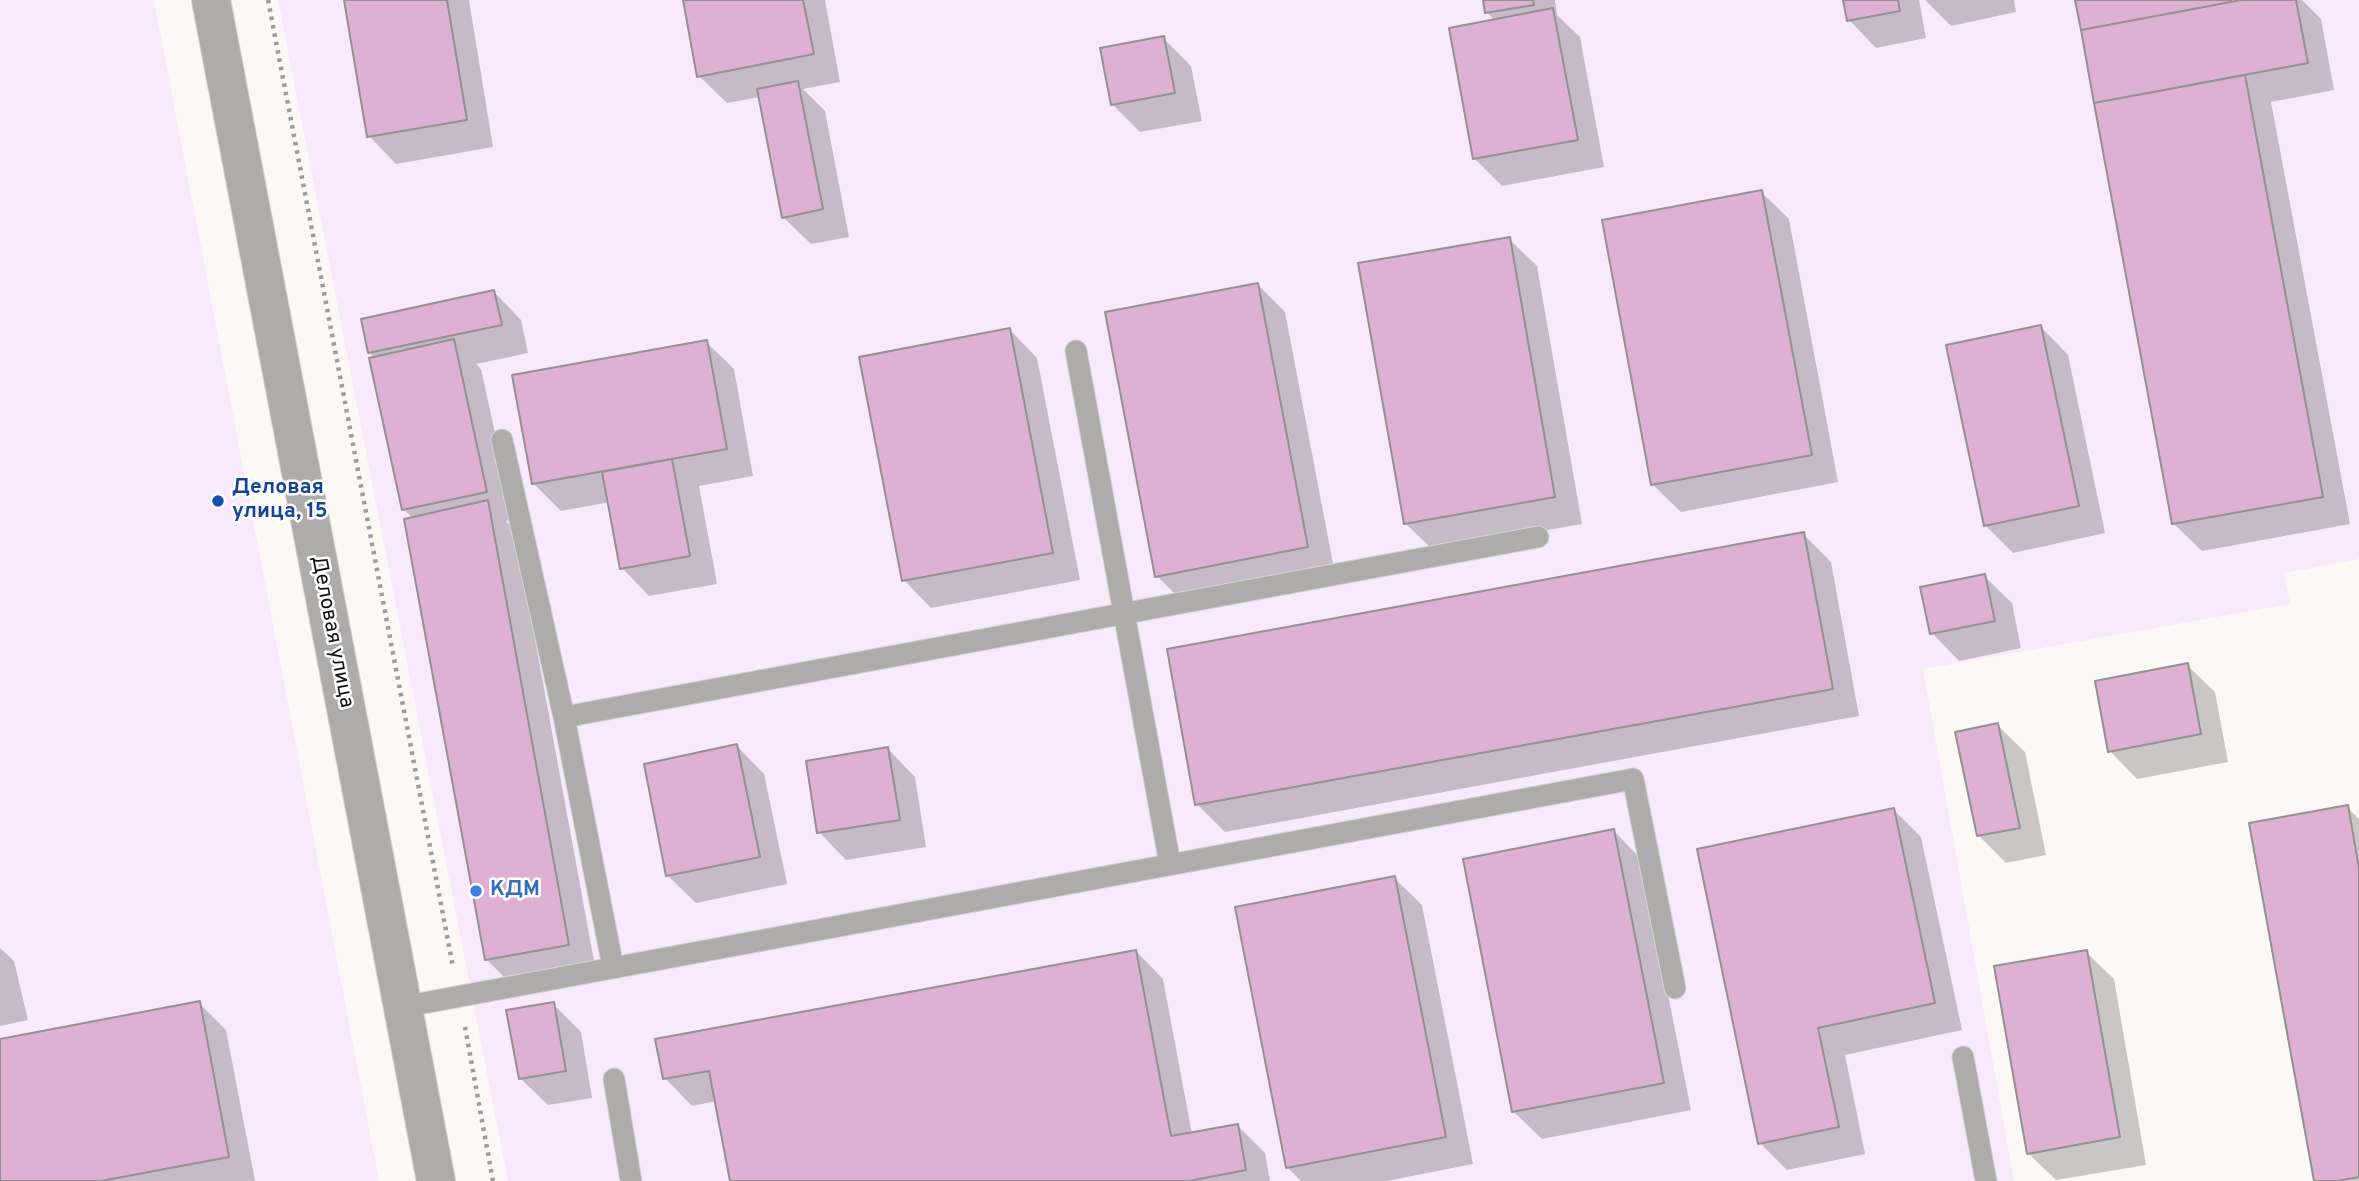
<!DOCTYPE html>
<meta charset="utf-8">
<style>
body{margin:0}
canvas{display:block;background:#fbf8f6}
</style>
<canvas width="2359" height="1181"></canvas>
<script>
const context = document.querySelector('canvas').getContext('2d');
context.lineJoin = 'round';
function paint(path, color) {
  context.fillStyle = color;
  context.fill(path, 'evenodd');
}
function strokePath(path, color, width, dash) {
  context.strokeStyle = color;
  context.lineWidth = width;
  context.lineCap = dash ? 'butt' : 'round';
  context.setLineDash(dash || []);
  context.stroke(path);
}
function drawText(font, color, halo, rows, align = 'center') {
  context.font = font + ' Overpass,sans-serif';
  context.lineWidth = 5;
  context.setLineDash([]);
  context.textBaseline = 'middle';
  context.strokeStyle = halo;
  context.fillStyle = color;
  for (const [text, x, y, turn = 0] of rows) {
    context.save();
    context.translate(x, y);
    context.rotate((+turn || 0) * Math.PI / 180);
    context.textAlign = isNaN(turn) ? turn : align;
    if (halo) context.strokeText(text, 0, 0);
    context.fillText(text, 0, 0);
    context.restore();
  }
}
paint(new Path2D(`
 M 0,0 L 154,0 L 379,1181 L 0,1181 Z
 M 278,0 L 2359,0 L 2359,559 L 2284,573 L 2290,604 L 1923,669 L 2014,1181 L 508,1181 Z`), '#f8e9fc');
paint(new Path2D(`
 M 346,0 L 469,0 L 493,147 L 396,164 L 369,136 Z
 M 684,0 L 825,0 L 840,82 L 803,89 L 825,111 L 849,237 L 811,244 L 783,217 L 760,97 L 727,103 L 699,76 Z
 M 1485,0 L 1555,0 L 1557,15 L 1580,37 L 1604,167 L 1502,186 L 1474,158 L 1495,21 L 1487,12 Z
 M 1845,0 L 1919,0 L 1926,38 L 1876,48 L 1849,20 Z
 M 1925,0 L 2014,0 L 2016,12 L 1951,26 Z
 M 2077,0 L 2302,0 L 2321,19 L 2334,90 L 2271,102 L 2350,524 L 2202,551 L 2174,524 Z
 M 1163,38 L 1191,66 L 1202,121 L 1140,132 L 1113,105 Z
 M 1761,192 L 1789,219 L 1838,482 L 1681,512 L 1653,485 Z
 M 1509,239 L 1537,266 L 1582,524 L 1433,550 L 1405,523 Z
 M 1258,285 L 1285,312 L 1335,574 L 1184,603 L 1157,576 Z
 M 494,292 L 521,320 L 528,353 L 476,364 L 481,369 L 514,519 L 506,521 L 515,530 L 596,972 L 514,987 L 486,959 L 413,518 L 404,510 L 375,358 L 370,353 Z
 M 2041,327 L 2068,355 L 2105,533 L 2013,553 L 1985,525 Z
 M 1010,330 L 1037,358 L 1080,580 L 931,608 L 904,580 Z
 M 706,342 L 734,369 L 753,476 L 699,486 L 717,584 L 649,596 L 622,568 L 610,502 L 561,511 L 534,484 Z
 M 1803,534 L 1831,562 L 1859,716 L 1225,832 L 1197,804 Z
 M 1984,576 L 2012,603 L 2021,648 L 1959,661 L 1932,633 Z
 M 2187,665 L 2215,692 L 2228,762 L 2137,779 L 2110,751 Z
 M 1997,725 L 2025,752 L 2046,855 L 2006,863 L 1979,836 Z
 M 737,746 L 764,774 L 787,884 L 696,903 L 668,876 Z
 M 888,749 L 915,777 L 926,847 L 846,860 L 819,832 Z
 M 2347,807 L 2359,819 L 2359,1181 L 2316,1181 Z
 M 1894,810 L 1921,837 L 1962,1030 L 1845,1055 L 1865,1154 L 1787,1170 L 1760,1143 Z
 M 1614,831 L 1641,859 L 1691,1110 L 1542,1139 L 1514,1112 Z
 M 1394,878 L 1422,905 L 1473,1164 L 1387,1181 L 1301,1181 L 1288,1168 Z
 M 0,948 L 14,961 L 28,1020 L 0,1026 Z
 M 1136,951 L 1163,979 L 1192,1134 L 1237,1125 L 1265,1153 L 1270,1181 L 732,1181 L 717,1101 L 692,1106 L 665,1078 Z
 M 2086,952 L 2114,979 L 2146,1165 L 2056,1180 L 2028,1153 Z
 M 199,1003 L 226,1030 L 255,1181 L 0,1181 L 0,1041 Z
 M 553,1004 L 581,1032 L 592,1098 L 548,1105 L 520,1078 Z`), '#0003');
const building = new Path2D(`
 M 344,0 L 447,0 L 467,120 L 367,137 Z
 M 683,0 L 803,0 L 814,54 L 697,77 Z
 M 1483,0 L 1533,0 L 1534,5 L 1485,13 Z
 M 1843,0 L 1898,0 L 1900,11 L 1847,21 Z
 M 2075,0 L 2231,0 L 2231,2 L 2081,30 Z
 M 2241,0 L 2296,0 L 2308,63 L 2094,103 L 2081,30 Z
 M 1553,8 L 1578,140 L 1473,159 L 1449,28 Z
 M 1164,36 L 1175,93 L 1111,105 L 1100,48 Z
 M 2245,75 L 2323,497 L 2172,524 L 2094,103 Z
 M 798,81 L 823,209 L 782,218 L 757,89 Z
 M 1762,190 L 1812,455 L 1651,485 L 1602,220 Z
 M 1510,237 L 1555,497 L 1404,524 L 1358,263 Z
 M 1258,283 L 1308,547 L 1155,577 L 1105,312 Z
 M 494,290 L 502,325 L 368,353 L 361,319 Z
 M 2041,325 L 2079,506 L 1984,526 L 1946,345 Z
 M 1010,328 L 1053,553 L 902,581 L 859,357 Z
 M 454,339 L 487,492 L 402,510 L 369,358 Z
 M 707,340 L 727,449 L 532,484 L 512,375 Z
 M 672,459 L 690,556 L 620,569 L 602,472 Z
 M 488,500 L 569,945 L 485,960 L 404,519 Z
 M 1804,532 L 1833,689 L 1195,805 L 1167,649 Z
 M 1985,574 L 1995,621 L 1930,634 L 1920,587 Z
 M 2188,663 L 2201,734 L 2108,752 L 2095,681 Z
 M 1998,723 L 2020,828 L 1977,836 L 1955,732 Z
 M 737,744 L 760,857 L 666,876 L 644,764 Z
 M 888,747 L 900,820 L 817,833 L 806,761 Z
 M 2348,805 L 2359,868 L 2359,1177 L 2337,1181 L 2314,1181 L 2249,823 Z
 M 1894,808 L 1935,1003 L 1818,1028 L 1839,1127 L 1758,1144 L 1697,849 Z
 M 1614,829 L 1664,1083 L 1512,1112 L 1463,859 Z
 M 1395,876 L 1446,1137 L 1286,1168 L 1235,907 Z
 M 1136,950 L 1171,1136 L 1238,1124 L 1246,1170 L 1189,1181 L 730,1181 L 709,1071 L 663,1079 L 655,1039 Z
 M 2087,950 L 2120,1137 L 2027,1154 L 1994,966 Z
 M 200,1001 L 229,1157 L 101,1181 L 0,1181 L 0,1039 Z
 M 554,1002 L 566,1071 L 519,1079 L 506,1010 Z`);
paint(building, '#deb0d3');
strokePath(building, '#949193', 2);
const service = new Path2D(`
 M 1076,351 L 1170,864
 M 502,440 L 564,717 L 613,967
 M 564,717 L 1538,537
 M 402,1007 L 1633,779 L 1675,988
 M 1963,1057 L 1986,1181
 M 614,1079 L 631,1181`);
const tertiary = new Path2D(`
 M 211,0 L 436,1181`);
strokePath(service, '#d6d3d1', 23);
strokePath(tertiary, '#d6d3d1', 40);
strokePath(new Path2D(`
 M 268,0 L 453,967
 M 465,1027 L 493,1181`), '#9e9c9b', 4.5, [3.5, 5]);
strokePath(service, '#adacab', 21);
strokePath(tertiary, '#adacab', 38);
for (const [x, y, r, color] of [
 [218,501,7,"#1a4fb4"],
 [476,891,7,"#3f7fe0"]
]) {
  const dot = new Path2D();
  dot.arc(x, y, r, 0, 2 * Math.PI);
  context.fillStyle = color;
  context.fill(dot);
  strokePath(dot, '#fff', 2.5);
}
drawText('bold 21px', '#164399', '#fff', [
 ["Деловая",232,489],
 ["улица, 15",232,513]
], 'left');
drawText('21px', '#121111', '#fff', [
 ["Деловая улица",331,632,79]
]);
drawText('bold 21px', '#366cbe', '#fff', [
 ["КДМ",490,891]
], 'left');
</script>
